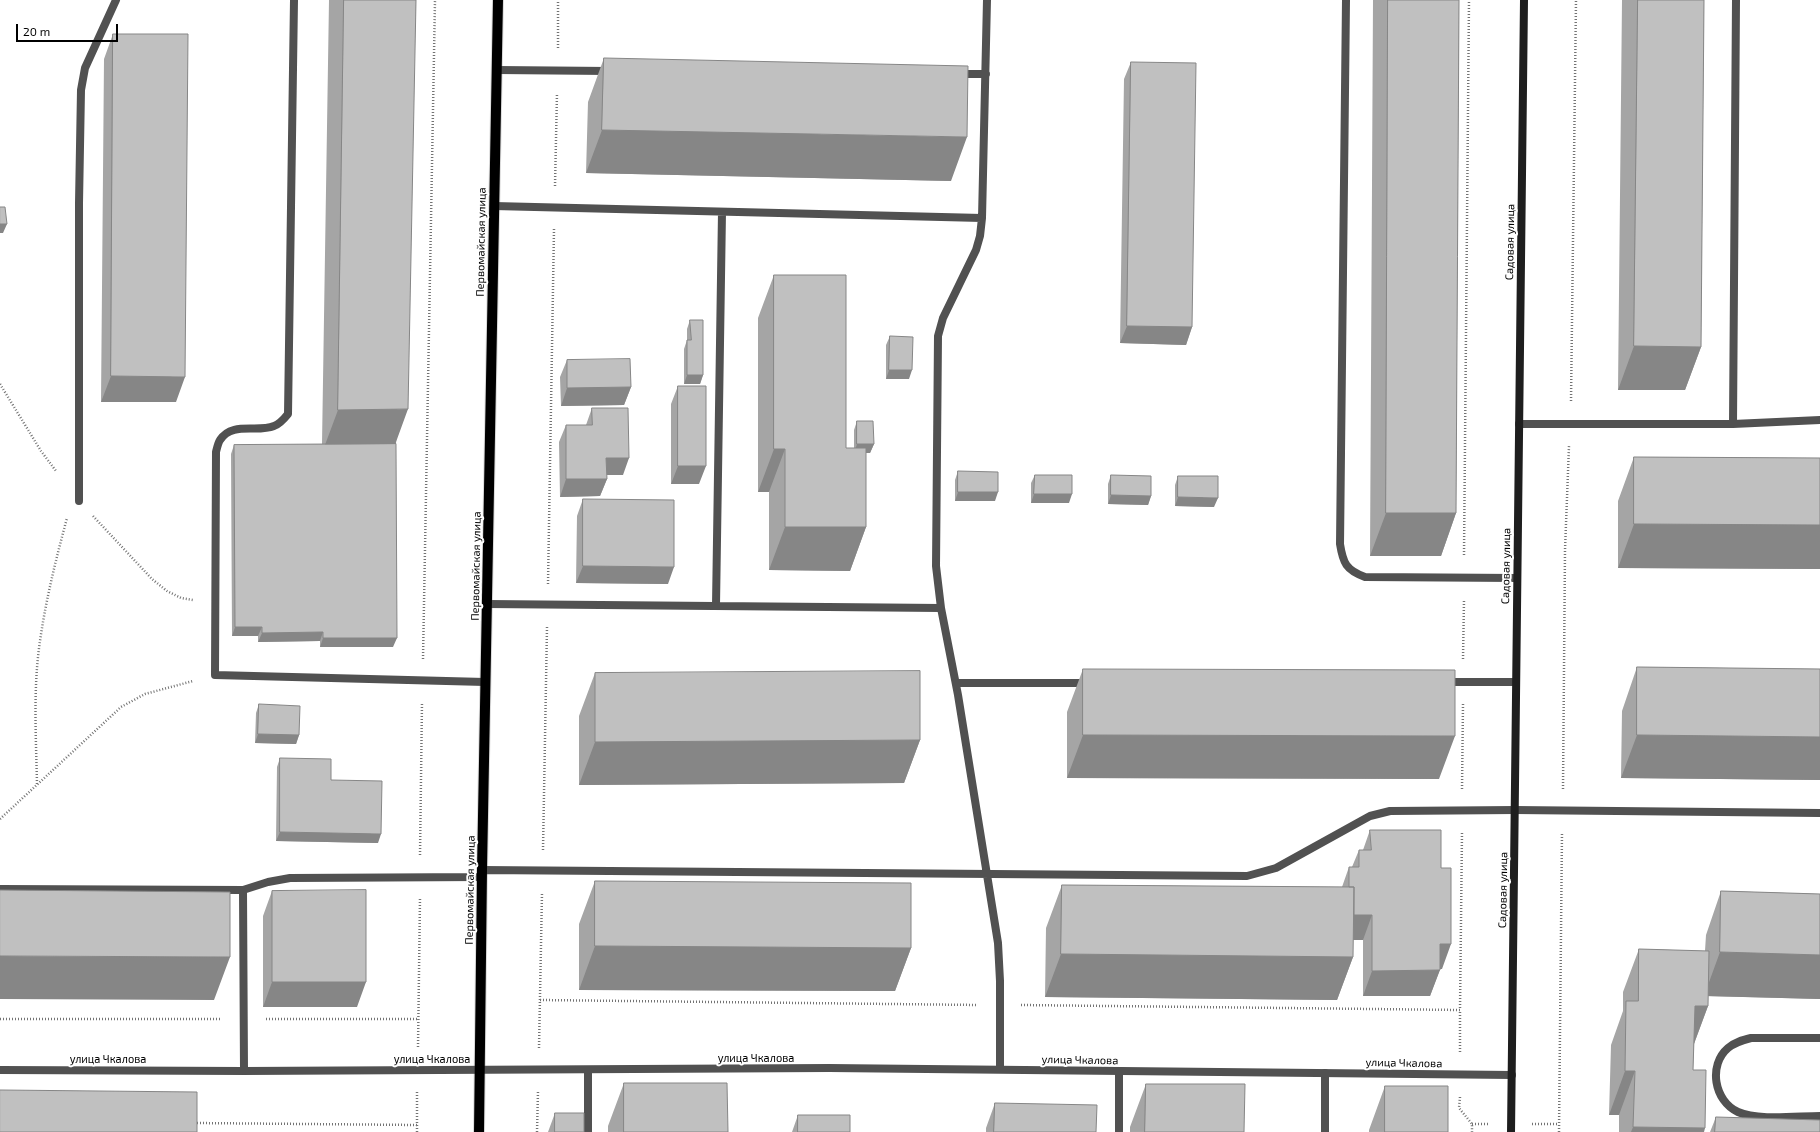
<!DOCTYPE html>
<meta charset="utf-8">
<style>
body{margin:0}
#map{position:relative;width:1820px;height:1132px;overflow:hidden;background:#fff;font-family:"Exo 2",sans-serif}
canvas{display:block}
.scale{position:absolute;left:16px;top:24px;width:102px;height:18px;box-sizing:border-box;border:2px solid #000;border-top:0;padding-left:5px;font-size:12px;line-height:14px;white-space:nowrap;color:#000;-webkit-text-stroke:3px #fff;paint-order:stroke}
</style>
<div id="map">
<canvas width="1820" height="1132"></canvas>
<div class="scale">20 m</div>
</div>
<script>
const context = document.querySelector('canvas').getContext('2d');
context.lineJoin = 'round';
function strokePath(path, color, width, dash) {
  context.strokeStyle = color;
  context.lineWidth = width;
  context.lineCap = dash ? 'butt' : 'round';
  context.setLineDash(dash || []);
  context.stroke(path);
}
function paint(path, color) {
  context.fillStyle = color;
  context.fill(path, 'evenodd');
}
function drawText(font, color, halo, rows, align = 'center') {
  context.font = font + ' "Exo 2",sans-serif';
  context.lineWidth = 4;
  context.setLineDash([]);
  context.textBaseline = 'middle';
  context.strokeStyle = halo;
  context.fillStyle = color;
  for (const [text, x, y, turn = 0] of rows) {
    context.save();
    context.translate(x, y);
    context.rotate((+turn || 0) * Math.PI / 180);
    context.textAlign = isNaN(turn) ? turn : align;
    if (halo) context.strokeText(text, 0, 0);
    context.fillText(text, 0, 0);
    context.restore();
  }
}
const primary = new Path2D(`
 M 479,1132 L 482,870 L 498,0`);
strokePath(primary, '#dbdbdb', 12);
strokePath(new Path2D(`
 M 558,48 L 558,0
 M 555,186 L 557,93
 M 0,384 L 41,451 L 56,471
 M 1571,401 L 1576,0
 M 93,516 L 152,579 L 167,591 L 181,598 L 193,600
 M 1464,555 L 1469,0
 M 548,584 L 554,229
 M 423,659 L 435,0
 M 1463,659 L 1464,600
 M 37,784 C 36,736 33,688 40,641 C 46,599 56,559 67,518
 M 1462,789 L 1463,704
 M 1563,789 L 1565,550 L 1569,446
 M 0,819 L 121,707 L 145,694 L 193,681
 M 543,850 L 547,627
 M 420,855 L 422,702
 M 540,1000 L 978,1005
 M 1021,1005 L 1460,1010 L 1462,832
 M 0,1019 L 221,1019
 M 266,1019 L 418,1019
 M 418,1047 L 420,898
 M 539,1048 L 542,893
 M 1460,1052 L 1460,1010
 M 1460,1097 L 1459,1108 L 1472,1124 L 1472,1132
 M 194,1123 L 417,1125
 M 1472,1124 L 1489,1124
 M 1532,1124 L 1559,1124
 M 417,1132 L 417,1092
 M 537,1132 L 538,1091
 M 1559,1132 L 1562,832`), '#737373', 2.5, [1, 2]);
strokePath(new Path2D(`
 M 294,0 L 288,414 C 284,419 280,424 274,426 C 257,433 232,421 220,440 C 218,443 217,448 216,452 L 215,675 L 485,682
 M 987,0 L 982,218 L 980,236 L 976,250 L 943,318 L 938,336 L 936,566 L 941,608 L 958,695 L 998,943 L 1000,981 L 1000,1069
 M 1346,0 L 1340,544 C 1343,563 1346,570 1365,577 L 1517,578
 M 497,70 L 609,71
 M 958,74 L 986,74
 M 494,206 L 982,218
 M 1519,424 L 1733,424 L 1820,420
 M 1733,424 L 1736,0
 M 79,501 L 79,203 L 81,90 L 85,68 L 116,0
 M 487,604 L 941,608
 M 716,605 L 722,212
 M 1445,682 L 1516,682
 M 956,683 L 1087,683
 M 482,870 L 1247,876 L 1276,868 L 1370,816 L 1390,811 L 1515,810 L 1820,813
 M 0,889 L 243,890 L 268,882 L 290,878 L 482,877
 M 243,890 L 244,1071
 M 1820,1038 L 1751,1038 C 1743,1040 1735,1042 1728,1048 C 1708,1065 1714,1101 1738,1112 C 1757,1121 1798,1116 1820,1116
 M 588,1132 L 588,1070
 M 1119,1132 L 1119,1071
 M 1325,1132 L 1325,1073`), '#515151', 8);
strokePath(new Path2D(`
 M 0,1070 L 244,1071 L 829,1068 L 1512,1075`), '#515151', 8);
strokePath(new Path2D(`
 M 1511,1132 L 1524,0`), '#1e1e1e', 8);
strokePath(primary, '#000', 10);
paint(new Path2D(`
 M 329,0 L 416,0 L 396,444 L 393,647 L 320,647 L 320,641 L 258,642 L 258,636 L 232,636 L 231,454 L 234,445 L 322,444 Z
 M 1373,0 L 1459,0 L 1456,513 L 1441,556 L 1370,556 Z
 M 1622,0 L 1704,0 L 1701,347 L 1685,390 L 1618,390 Z
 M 113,34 L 176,402 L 101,402 L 104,59 Z
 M 604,58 L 951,181 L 586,173 L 588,102 Z
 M 1131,62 L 1192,327 L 1186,345 L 1120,343 L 1124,79 Z
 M 774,275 L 846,448 L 854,448 L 854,430 L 857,421 L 874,444 L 870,453 L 866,453 L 866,527 L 850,571 L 769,570 L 769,492 L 758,492 L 758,318 Z
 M 690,320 L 703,375 L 700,384 L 684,384 L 684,349 L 687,340 L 687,329 Z
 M 890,336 L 909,379 L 886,379 L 886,345 Z
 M 567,360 L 631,387 L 624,405 L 561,406 L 560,377 Z
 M 678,386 L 699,484 L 671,484 L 671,404 Z
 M 592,408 L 623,475 L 606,475 L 607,479 L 600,496 L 560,497 L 559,442 L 566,425 L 586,425 Z
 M 1634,457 L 1820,458 L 1820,569 L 1618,568 L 1618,501 Z
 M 958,471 L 995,501 L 955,501 L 955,480 Z
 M 1035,475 L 1069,503 L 1031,503 L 1031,483 Z
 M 1111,475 L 1151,496 L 1148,505 L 1108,504 L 1108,484 Z
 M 1178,476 L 1214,507 L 1175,506 L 1175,485 Z
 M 583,499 L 668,584 L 576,583 L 577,516 Z
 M 1637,667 L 1820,669 L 1820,780 L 1621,778 L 1622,711 Z
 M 1083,669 L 1439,779 L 1067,778 L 1067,712 Z
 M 595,673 L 920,740 L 904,783 L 579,785 L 579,716 Z
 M 259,704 L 299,735 L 296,744 L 255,743 L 256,713 Z
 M 280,758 L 331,780 L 378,843 L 276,841 L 277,767 Z
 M 1370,830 L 1442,969 L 1440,969 L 1430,996 L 1363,996 L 1363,940 L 1353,940 L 1353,957 L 1337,1000 L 1045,997 L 1046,928 L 1062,885 L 1342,887 L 1349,867 L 1352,867 L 1359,850 L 1363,850 Z
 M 595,881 L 911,948 L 895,991 L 579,990 L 579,924 Z
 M 272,891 L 357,1007 L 263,1007 L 263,916 Z
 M 1721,891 L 1820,894 L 1820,999 L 1708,996 L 1708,1006 L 1694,1044 L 1693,1070 L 1704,1132 L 1619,1132 L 1619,1115 L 1609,1115 L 1611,1045 L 1623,1011 L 1623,992 L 1639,949 L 1705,951 L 1706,935 Z
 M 624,1083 L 728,1132 L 608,1132 L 608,1126 Z
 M 1146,1084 L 1244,1132 L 1130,1132 L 1130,1127 Z
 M 1385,1086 L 1448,1132 L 1369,1132 L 1369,1130 Z
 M 995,1103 L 1096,1132 L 986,1132 L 986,1128 Z
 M 555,1113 L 584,1132 L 548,1132 Z
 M 798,1115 L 850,1132 L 792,1132 Z
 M 1716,1117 L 1820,1132 L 1710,1132 Z`), '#a5a5a5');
paint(new Path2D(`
 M 602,130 L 967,137 L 951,181 L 586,173 Z
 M 0,224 L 7,224 L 3,233 L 0,233 Z
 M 1127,326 L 1192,327 L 1186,345 L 1120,343 Z
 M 1634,346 L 1701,347 L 1685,390 L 1618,390 Z
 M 889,370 L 912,370 L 909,379 L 886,379 Z
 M 687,375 L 703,375 L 700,384 L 684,384 Z
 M 111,376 L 185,377 L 176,402 L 101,402 Z
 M 631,387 L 624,405 L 561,406 L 567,388 Z
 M 408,409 L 392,453 L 322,453 L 338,410 Z
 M 857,444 L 874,444 L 870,453 L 854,453 Z
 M 774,449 L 785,449 L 769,492 L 758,492 Z
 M 606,458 L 629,458 L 623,475 L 600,475 Z
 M 678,466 L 706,466 L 699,484 L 671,484 Z
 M 566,479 L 607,479 L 600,496 L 560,497 Z
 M 958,492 L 998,492 L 995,501 L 955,501 Z
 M 1034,494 L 1072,494 L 1069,503 L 1031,503 Z
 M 1111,495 L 1151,496 L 1148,505 L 1108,504 Z
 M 1178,497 L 1218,498 L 1214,507 L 1175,506 Z
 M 1386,513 L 1456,513 L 1441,556 L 1370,556 Z
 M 1634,524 L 1820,525 L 1820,569 L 1618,568 Z
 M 785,527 L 866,527 L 850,571 L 769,570 Z
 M 583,566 L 674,567 L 668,584 L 576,583 Z
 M 235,627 L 262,627 L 258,636 L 232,636 Z
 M 323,632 L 320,641 L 258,642 L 262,633 Z
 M 323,638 L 397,638 L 393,647 L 320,647 Z
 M 258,734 L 299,735 L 296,744 L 255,743 Z
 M 1083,735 L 1455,736 L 1439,779 L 1067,778 Z
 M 1637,735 L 1820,737 L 1820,780 L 1621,778 Z
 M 920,740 L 904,783 L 579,785 L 595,742 Z
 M 280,832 L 381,834 L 378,843 L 276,841 Z
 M 1350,915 L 1372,915 L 1363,940 L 1340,940 Z
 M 1440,944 L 1451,944 L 1442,969 L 1431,969 Z
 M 595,946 L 911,948 L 895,991 L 579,990 Z
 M 1720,952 L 1820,955 L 1820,999 L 1704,996 Z
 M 1061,954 L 1353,957 L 1337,1000 L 1045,997 Z
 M 0,956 L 230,957 L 214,1000 L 0,999 Z
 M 1440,970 L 1430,996 L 1363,996 L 1372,971 Z
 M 272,982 L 366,982 L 357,1007 L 263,1007 Z
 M 1695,1006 L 1708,1006 L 1692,1049 Z
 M 1625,1071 L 1635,1071 L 1619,1115 L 1609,1115 Z
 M 1633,1127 L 1705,1128 L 1704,1132 L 1631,1132 Z`), '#868686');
const building = new Path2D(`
 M 344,0 L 416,0 L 408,409 L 338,410 Z
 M 1388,0 L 1459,0 L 1456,513 L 1386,513 Z
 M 1638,0 L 1704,0 L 1701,347 L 1634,346 Z
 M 113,34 L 188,34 L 185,377 L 111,376 Z
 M 604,58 L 968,66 L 967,137 L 602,130 Z
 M 1131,62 L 1196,63 L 1192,327 L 1127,326 Z
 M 0,207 L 5,207 L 7,224 L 0,224 Z
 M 774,275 L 846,275 L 846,448 L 866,448 L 866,527 L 785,527 L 785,449 L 774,449 Z
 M 690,320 L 703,320 L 703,375 L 687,375 L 687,340 L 691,340 Z
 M 890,336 L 913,337 L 912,370 L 889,370 Z
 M 630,359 L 631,387 L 567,388 L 567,360 Z
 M 678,386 L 706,386 L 706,466 L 678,466 Z
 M 592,408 L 628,408 L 629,458 L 606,458 L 607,479 L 566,479 L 566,425 L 592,425 Z
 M 857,421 L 873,421 L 874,444 L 857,444 Z
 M 396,444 L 397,638 L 323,638 L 323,632 L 262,633 L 262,627 L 235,627 L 234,445 Z
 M 1634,457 L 1820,458 L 1820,525 L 1634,524 Z
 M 958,471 L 998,472 L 998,492 L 958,492 Z
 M 1035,475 L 1072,475 L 1072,494 L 1034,494 Z
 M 1111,475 L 1151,476 L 1151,496 L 1111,495 Z
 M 1178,476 L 1218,476 L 1218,498 L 1178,497 Z
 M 583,499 L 674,500 L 674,567 L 583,566 Z
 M 1637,667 L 1820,669 L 1820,737 L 1637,735 Z
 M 1083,669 L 1455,670 L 1455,736 L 1083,735 Z
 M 920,671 L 920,740 L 595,742 L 595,673 Z
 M 259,704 L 300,706 L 299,735 L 258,734 Z
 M 280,758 L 331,759 L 331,780 L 382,781 L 381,834 L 280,832 Z
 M 1370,830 L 1441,830 L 1441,868 L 1451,868 L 1451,944 L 1440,944 L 1440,970 L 1372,971 L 1372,915 L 1354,915 L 1354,887 L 1349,887 L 1349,867 L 1359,867 L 1359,850 L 1371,850 Z
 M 595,881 L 911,883 L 911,948 L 595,946 Z
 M 1062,885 L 1354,887 L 1353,957 L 1061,954 Z
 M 0,890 L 230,892 L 230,957 L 0,956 Z
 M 366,890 L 366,982 L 272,982 L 272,891 Z
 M 1721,891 L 1820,894 L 1820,955 L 1720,952 Z
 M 1639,949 L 1709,951 L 1708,1006 L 1695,1006 L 1693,1070 L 1706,1070 L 1705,1128 L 1633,1127 L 1635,1071 L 1625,1071 L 1626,1001 L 1638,1001 Z
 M 624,1083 L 727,1083 L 728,1132 L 624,1132 Z
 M 1146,1084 L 1245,1084 L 1244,1132 L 1145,1132 Z
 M 1385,1086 L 1448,1086 L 1448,1132 L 1385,1132 Z
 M 0,1090 L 197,1092 L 197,1132 L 0,1132 Z
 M 995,1103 L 1097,1105 L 1096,1132 L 994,1132 Z
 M 555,1113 L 584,1113 L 584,1132 L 555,1132 Z
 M 798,1115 L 850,1115 L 850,1132 L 798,1132 Z
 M 1716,1117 L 1820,1120 L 1820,1132 L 1715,1132 Z`);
paint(building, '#c0c0c0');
strokePath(building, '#868686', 1);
drawText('11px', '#000', '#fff', [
 ["Первомайская улица",481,242,-89],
 ["Садовая улица",1510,242,-89],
 ["Первомайская улица",476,566,-89],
 ["Садовая улица",1506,566,-89],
 ["Первомайская улица",470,890,-89],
 ["Садовая улица",1503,890,-89],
 ["улица Чкалова",756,1058],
 ["улица Чкалова",108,1059],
 ["улица Чкалова",432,1059],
 ["улица Чкалова",1080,1060,1],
 ["улица Чкалова",1404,1063,1]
]);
</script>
